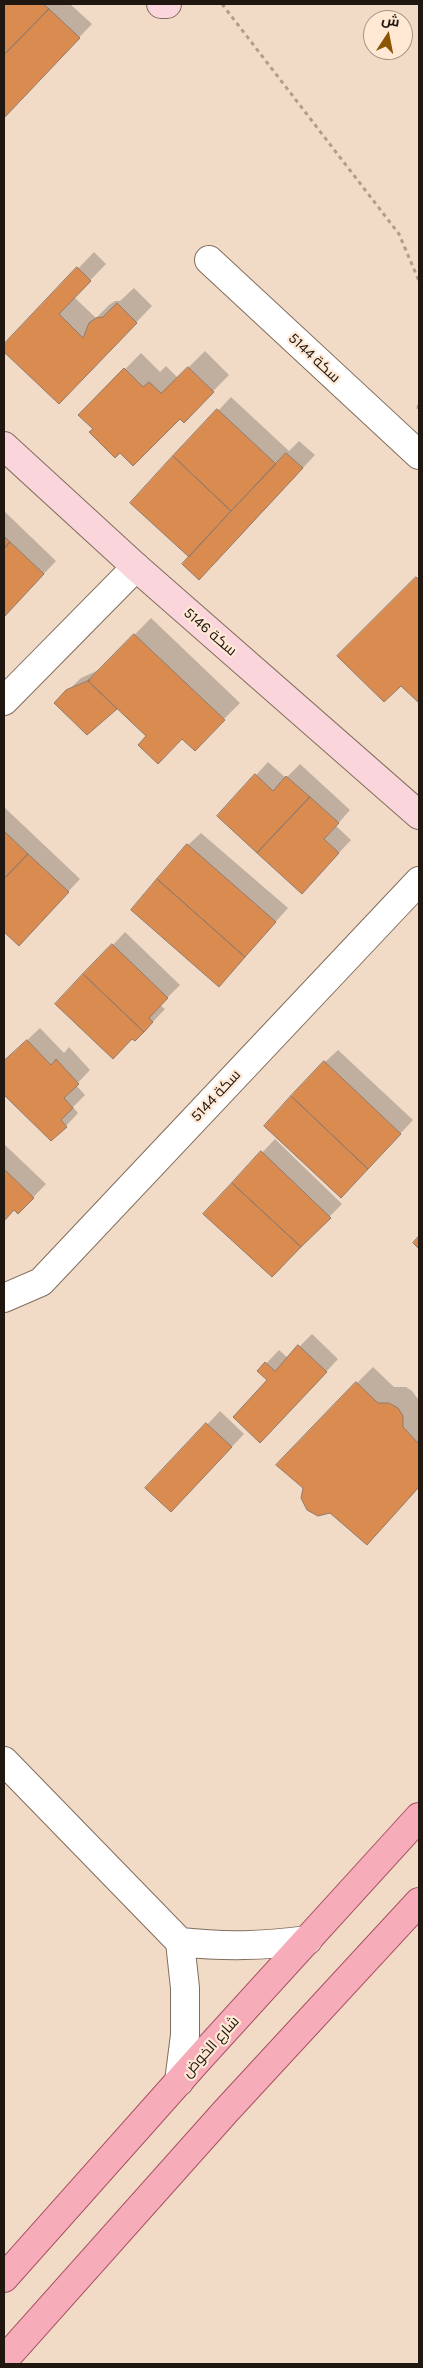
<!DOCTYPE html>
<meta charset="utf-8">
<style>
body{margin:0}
#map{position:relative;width:423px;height:2368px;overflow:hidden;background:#f1dbc7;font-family:Karla,Cairo,sans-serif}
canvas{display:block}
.frame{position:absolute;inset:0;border:5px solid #1f1710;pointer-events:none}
.north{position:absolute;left:363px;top:10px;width:50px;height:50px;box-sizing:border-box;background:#ffe8d4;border:1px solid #a59486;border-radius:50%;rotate:11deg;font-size:14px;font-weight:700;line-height:20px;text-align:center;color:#1f1710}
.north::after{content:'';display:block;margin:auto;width:18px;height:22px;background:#8a5603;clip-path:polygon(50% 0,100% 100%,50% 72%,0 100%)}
</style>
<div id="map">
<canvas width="423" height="2368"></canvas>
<div class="frame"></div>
<div class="north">ش</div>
</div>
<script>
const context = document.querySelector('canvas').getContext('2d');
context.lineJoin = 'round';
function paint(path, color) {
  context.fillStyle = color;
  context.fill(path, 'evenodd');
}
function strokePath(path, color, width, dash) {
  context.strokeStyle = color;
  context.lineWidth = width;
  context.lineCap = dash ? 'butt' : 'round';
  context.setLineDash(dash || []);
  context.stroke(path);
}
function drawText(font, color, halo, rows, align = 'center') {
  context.font = font + ' Karla,Cairo,sans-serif';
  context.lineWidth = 4.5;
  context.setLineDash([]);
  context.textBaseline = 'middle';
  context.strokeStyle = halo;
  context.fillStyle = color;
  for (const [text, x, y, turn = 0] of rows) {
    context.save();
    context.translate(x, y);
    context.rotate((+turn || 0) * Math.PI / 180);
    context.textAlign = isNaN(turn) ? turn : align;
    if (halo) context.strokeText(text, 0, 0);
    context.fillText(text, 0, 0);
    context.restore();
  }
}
paint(new Path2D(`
 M 4,4 L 70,4 L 92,24 L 4,116 Z
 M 94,252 L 106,264 L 74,297 L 96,318 L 109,305 L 115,301 L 120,301 L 134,288 L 152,306 L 59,403 L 4,350 L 4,346 Z
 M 205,351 L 229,375 L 184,421 L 180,417 L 94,429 L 80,415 L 141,353 L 160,372 L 166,366 L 178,378 Z
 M 231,397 L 289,451 L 299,441 L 315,455 L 212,566 L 191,557 L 132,503 Z
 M 4,511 L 56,561 L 4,616 Z
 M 419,576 L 419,701 L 401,684 L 339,656 Z
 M 151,618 L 240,703 L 194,749 L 182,738 L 147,736 L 117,707 L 87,733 L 55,703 L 81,678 L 101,669 Z
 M 268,762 L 286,778 L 300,764 L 350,810 L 336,826 L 351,840 L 302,892 L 256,775 Z
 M 4,807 L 80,879 L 19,944 L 4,930 Z
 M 201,833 L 288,908 L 219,985 L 188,845 Z
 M 125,932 L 180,985 L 160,1005 L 165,1009 L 148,1027 L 113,945 Z
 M 40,1028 L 64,1053 L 69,1047 L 90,1070 L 76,1085 L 85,1095 L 73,1107 L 78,1113 L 66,1126 L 4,1094 L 4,1062 Z
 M 338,1050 L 413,1120 L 354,1183 L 325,1062 Z
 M 275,1139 L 342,1204 L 272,1275 L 205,1213 Z
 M 4,1144 L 46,1184 L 18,1213 L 14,1208 L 4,1220 Z
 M 312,1334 L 338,1359 L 273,1429 L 269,1380 L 259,1371 L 279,1350 L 288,1358 Z
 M 373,1367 L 394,1387 L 406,1387 L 412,1391 L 418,1399 L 419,1411 L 419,1487 L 383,1527 L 357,1383 Z
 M 220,1411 L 244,1434 L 184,1498 L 147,1488 Z`), '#0003');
const building = new Path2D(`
 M 4,4 L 43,4 L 49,9 L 4,55 Z
 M 49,9 L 80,38 L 4,118 L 4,55 Z
 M 77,267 L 91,281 L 59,314 L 83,338 L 89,323 L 96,318 L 103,317 L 117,303 L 137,323 L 59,404 L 4,352 L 4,344 Z
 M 188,367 L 214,392 L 184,423 L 180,419 L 133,466 L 120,453 L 115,458 L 89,432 L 93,429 L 78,415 L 124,368 L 143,387 L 149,382 L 161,393 Z
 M 217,409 L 276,464 L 231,511 L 173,456 Z
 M 286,453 L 303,468 L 199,580 L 182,564 Z
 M 173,456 L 231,511 L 189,557 L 130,503 Z
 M 4,536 L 10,542 L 4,549 Z
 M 10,542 L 44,574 L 4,617 L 4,549 Z
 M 416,577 L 419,580 L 419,703 L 401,686 L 384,702 L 337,656 Z
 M 134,634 L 225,720 L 195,751 L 182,739 L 158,764 L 138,745 L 146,736 L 88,681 Z
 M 90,680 L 88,681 L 117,709 L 87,735 L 54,703 L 66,690 Z
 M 255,774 L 273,791 L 286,776 L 310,797 L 257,853 L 217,816 Z
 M 310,797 L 339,823 L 324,839 L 339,853 L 302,894 L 257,853 Z
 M 4,831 L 28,854 L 4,879 Z
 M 187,844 L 276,922 L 245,957 L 157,879 Z
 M 28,854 L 69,892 L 19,946 L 4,932 L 4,879 Z
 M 157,879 L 245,957 L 219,987 L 131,910 Z
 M 112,944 L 168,998 L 149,1018 L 153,1022 L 144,1032 L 83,974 Z
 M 83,974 L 144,1032 L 135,1041 L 132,1039 L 113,1059 L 55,1004 Z
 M 27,1040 L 51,1065 L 56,1059 L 79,1084 L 64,1098 L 73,1108 L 61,1120 L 67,1127 L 51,1141 L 4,1095 L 4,1061 Z
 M 324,1061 L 401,1134 L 368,1169 L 291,1096 Z
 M 291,1096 L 368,1169 L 341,1198 L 264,1126 Z
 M 261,1151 L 331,1218 L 301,1247 L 232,1183 Z
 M 4,1169 L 34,1198 L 18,1214 L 14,1210 L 4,1221 Z
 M 232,1183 L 301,1247 L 272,1277 L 203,1214 Z
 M 419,1236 L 419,1249 L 413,1243 Z
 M 298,1345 L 327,1372 L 260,1443 L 233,1417 L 267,1380 L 257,1371 L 265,1362 L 275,1371 Z
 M 356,1382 L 378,1403 L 389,1403 L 398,1408 L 403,1416 L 403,1427 L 419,1444 L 419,1487 L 367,1545 L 330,1513 L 318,1516 L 307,1510 L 301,1498 L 303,1488 L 276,1465 Z
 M 206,1423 L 232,1447 L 171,1512 L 145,1488 Z`);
paint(building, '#da8b4f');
strokePath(building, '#917a6b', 1);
const street = new Path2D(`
 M 209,260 L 419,455
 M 4,701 L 136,567
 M 4,1298 L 41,1282 L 419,881
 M 4,1761 L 180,1942 L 185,1988 L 185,2035 L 179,2082
 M 180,1942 C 226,1947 262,1946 308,1940`);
const secondary = new Path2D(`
 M 161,4 L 167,4
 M 4,446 L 136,567 L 419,815`);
const primary = new Path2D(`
 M 4,2278 L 197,2061 L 419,1817
 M 4,2360 L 226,2111 L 419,1902`);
strokePath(street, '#826e5c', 30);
strokePath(secondary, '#826e5c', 30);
strokePath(primary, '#a85361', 30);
strokePath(new Path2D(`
 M 222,4 L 399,234 L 419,281
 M 418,409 L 419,401`), '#af9d8d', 3, [4, 4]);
strokePath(street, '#fff', 28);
strokePath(secondary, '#fbd5dc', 28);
strokePath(primary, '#f7acba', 28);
drawText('15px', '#1f1710', '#ffe8d4', [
 ["سكة 5144",314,358,43],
 ["سكة 5146",210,632,41],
 ["سكة 5144",216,1096,-47],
 ["شارع الخوض",211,2047,-48]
]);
</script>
